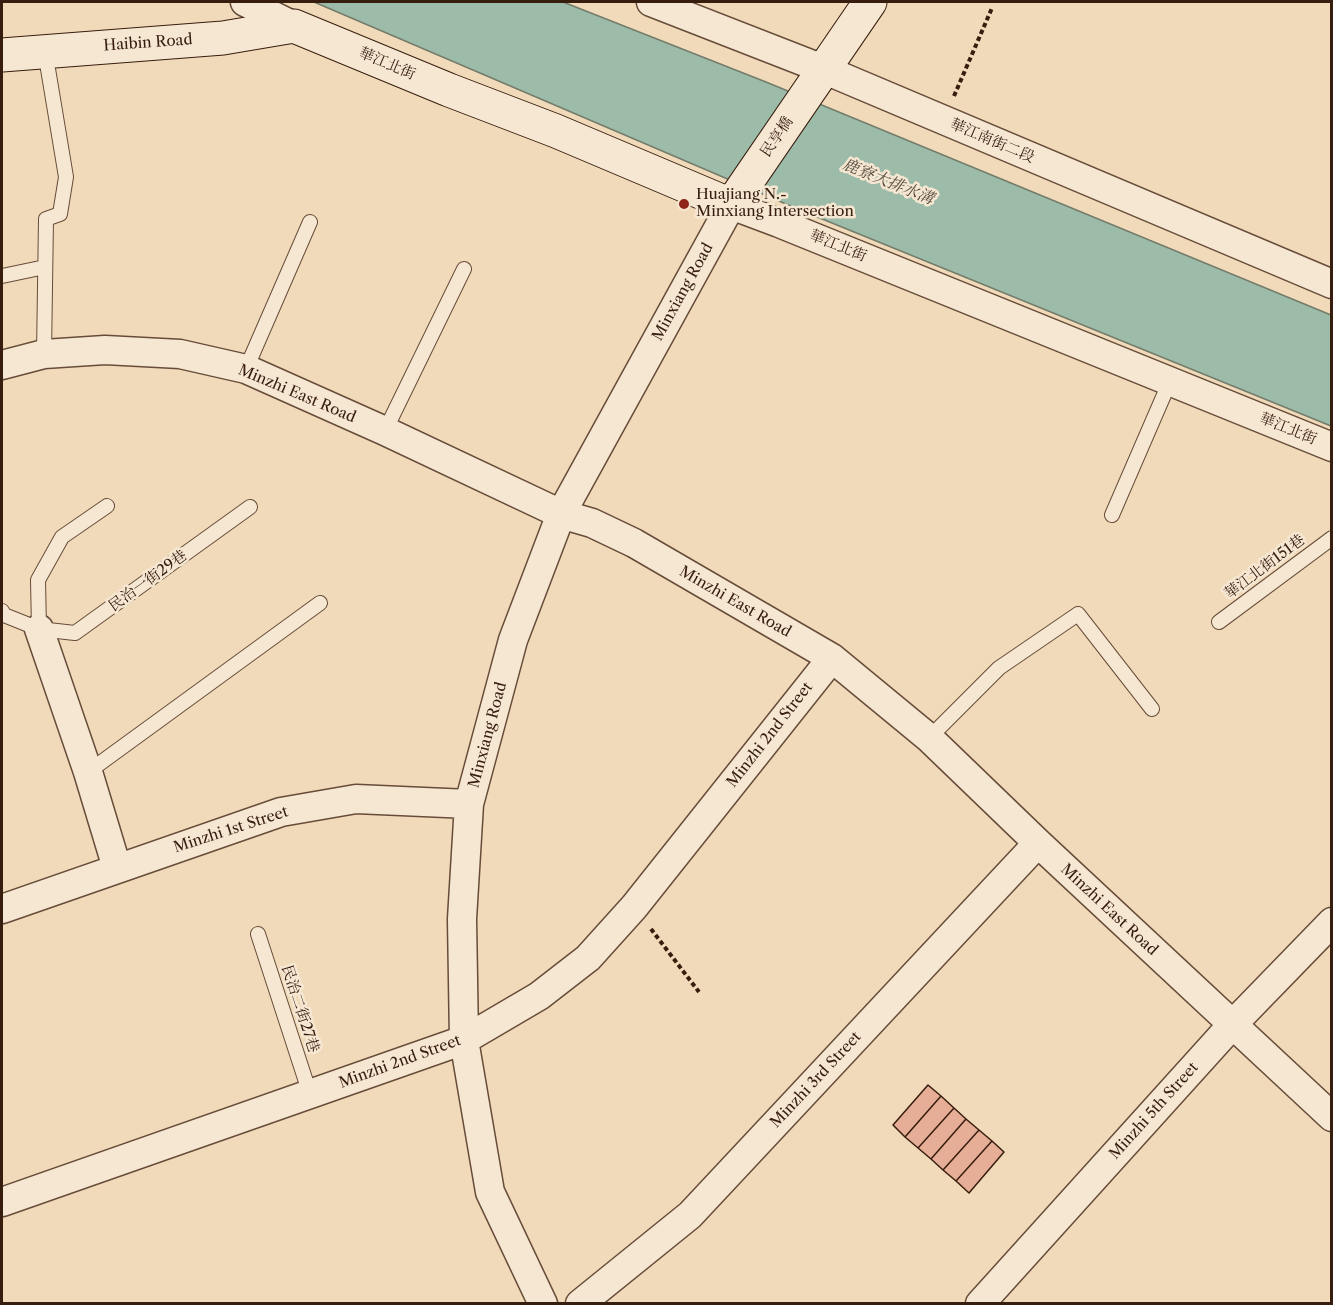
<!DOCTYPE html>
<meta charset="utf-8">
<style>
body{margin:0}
#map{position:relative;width:1333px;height:1305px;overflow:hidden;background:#f1dab9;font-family:"Libre Caslon Text",serif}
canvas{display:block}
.frame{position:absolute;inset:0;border:3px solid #371d0e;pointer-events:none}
</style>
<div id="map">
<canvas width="1333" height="1305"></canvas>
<div class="frame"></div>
</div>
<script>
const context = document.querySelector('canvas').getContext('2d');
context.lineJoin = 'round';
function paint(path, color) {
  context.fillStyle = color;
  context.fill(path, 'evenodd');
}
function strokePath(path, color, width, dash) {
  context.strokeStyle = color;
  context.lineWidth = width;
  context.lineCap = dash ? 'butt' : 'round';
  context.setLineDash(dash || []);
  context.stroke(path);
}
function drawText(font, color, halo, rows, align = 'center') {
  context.font = font + ' "Libre Caslon Text","Noto Serif TC",serif';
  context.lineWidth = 5;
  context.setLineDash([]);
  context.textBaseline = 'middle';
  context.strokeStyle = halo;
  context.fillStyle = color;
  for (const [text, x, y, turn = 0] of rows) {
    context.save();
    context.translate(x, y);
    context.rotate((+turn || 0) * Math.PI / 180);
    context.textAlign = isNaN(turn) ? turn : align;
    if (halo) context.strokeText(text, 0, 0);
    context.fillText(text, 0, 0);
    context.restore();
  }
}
const water = new Path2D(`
 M 314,2 L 563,2 L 766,82 L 1331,315 L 1331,426 L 800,210 Z`);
paint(water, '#9cbba9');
strokePath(water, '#747c6b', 1.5);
const building = new Path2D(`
 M 928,1085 L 941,1096 L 905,1137 L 893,1125 Z
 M 941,1096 L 954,1108 L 918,1148 L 905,1137 Z
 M 954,1108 L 966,1119 L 931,1159 L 918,1148 Z
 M 966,1119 L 979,1130 L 943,1170 L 931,1159 Z
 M 979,1130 L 992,1141 L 956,1181 L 943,1170 Z
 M 992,1141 L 1004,1152 L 969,1193 L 956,1181 Z`);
paint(building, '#e6ae97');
strokePath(building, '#371d0e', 1.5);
const lane = new Path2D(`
 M 2,276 L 45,267
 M 44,354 L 46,219 L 60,214 L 66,177 L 45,51
 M 246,369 L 310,222
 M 385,431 L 464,269
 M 1112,515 L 1170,381
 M 2,611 L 4,615 L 39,629 L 75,633 L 250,507
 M 1219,622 L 1332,538
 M 39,629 L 38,580 L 62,537 L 107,506
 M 929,738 L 999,668 L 1078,614 L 1152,709
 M 88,772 L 320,603
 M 258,934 L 310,1094`);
const street = new Path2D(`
 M 245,2 L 294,26
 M 651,2 L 823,69 L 1332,284
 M 2,365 L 44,354 L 105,350 L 180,354 L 246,369 L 385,431 L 561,514 L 592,523 L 634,543 L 832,658 L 929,738 L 1038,843 L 1332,1117
 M 39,629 L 88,772 L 117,868
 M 2,909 L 281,812 L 356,799 L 469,804
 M 2,1202 L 464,1040 L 539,996 L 588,958 L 634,907 L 832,658
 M 543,1304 L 490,1192 L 464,1040 L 462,919 L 469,804 L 513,640 L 561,514 L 731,205 L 779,223 L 1332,447
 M 580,1304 L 690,1215 L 1038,843
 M 980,1304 L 1232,1025 L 1332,922`);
const secondary = new Path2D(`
 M 2,55 L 223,38 L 294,26 L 449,90 L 556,131 L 731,205 L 870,2`);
strokePath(lane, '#664c39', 16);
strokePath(street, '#664c39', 31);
strokePath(secondary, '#371d0e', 35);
strokePath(new Path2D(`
 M 954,96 L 992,8
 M 651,929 L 699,992`), '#371d0e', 4, [4.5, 3]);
strokePath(lane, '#f6e7d2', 14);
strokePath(street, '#f6e7d2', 28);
strokePath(secondary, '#f6e7d2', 33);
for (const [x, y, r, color] of [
 [684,204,6,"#8f2418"]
]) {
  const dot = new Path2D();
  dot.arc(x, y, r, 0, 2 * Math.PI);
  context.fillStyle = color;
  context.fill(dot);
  strokePath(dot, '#f6e7d2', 2);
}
drawText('15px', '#371d0e', '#f6e7d2', [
 ["Haibin Road",148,43,-4],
 ["華江北街",387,64,23],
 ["民享橋",777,137,-56],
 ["華江南街二段",992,141,23],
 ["華江北街",838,246,22],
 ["Minxiang Road",683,292,-61],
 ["Minzhi East Road",297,394,23],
 ["華江北街",1288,429,22],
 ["華江北街151巷",1265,567,-37],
 ["民治一街29巷",148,581,-36],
 ["Minzhi East Road",735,602,30],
 ["Minxiang Road",488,735,-75],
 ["Minzhi 2nd Street",770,735,-52],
 ["Minzhi 1st Street",231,830,-18],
 ["Minzhi East Road",1109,910,43],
 ["民治二街27巷",300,1009,72],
 ["Minzhi 2nd Street",400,1062,-20],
 ["Minzhi 3rd Street",816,1080,-47],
 ["Minzhi 5th Street",1154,1111,-48]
]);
drawText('15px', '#371d0e', '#f6e7d2', [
 ["Huajiang N.-",696,195],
 ["Minxiang Intersection",696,212]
], 'left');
drawText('italic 16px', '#554c3c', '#f6e7d2', [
 ["鹿寮大排水溝",888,182,22]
]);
</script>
